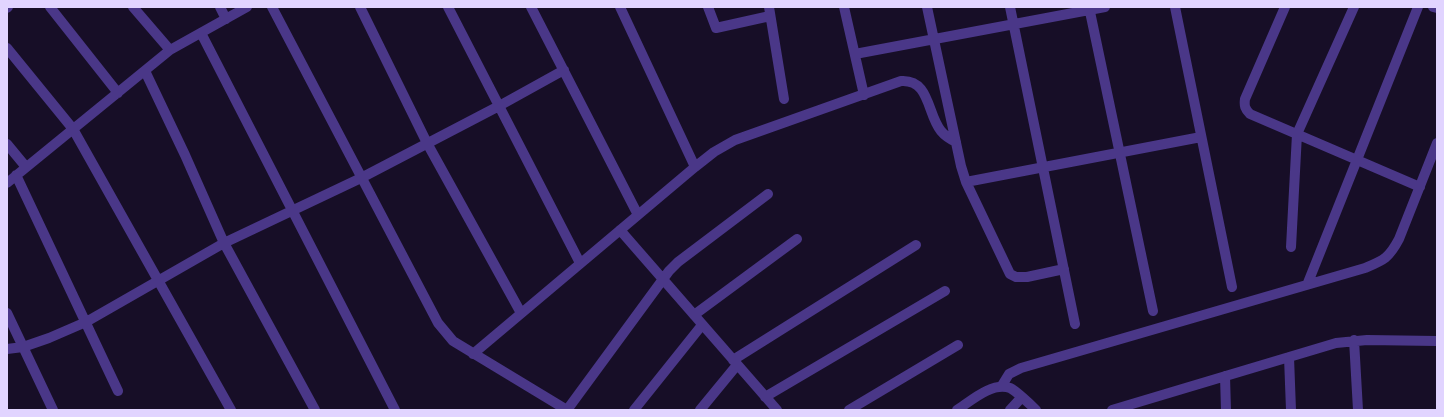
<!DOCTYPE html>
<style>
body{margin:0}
#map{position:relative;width:1444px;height:417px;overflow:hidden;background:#170e27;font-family:"Fira Sans",sans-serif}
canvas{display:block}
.frame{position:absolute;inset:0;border:8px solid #e1d4ff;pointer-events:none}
</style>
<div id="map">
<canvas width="1444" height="417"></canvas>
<div class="frame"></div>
</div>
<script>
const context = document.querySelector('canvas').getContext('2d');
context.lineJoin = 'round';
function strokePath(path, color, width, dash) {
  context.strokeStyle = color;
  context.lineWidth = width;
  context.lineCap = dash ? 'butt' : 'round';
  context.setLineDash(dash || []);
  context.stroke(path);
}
strokePath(new Path2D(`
 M 50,7 L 118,93
 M 133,7 L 170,50
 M 220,7 L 226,19
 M 272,7 L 438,323 L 453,341 L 567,410
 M 360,7 L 427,143 L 521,313
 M 448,7 L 580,263
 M 531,7 L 638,215
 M 620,7 L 695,167
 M 708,7 L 716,28 L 770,16
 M 769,7 L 784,99
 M 844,7 L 864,95
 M 927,7 L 961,166 L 966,182 L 1010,274 L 1016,277 L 1027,277 L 1064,269
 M 1010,7 L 1075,324
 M 1089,7 L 1153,311
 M 1175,7 L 1232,287
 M 1285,7 L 1245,99 C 1244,106 1245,109 1250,114 L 1420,187
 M 1433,7 L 1437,8
 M 7,8 L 8,7
 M 201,33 L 395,410
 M 7,48 L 73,129 L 231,410
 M 855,54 L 1105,7
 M 145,71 L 185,155 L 224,243 L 315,410
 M 7,144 L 26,167
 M 16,175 L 118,391
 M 966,182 L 1201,137
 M 7,183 L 170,50 L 247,7
 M 620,230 L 777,410
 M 1291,247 L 1297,134 L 1354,7
 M 1307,285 L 1418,7
 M 7,313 L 53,410
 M 694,315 L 797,239
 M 1354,340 L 1358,410
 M 7,349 L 23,347 L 49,338 L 86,322 L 224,243 L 361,178 L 499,106 L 564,70
 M 473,354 L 695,167 L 714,152 L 735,140 L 901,81 C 930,79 927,114 941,131 C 945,136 950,139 956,142
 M 1289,357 L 1291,410
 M 733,360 L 916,245
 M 1225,376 L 1226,410
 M 1001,387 L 1009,374 L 1021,368 L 1365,268 C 1384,260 1389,258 1399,239 L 1437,143
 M 765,397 L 945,291
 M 567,410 L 669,271 L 678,262 L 768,194
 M 634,410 L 702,325
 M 700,410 L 737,365
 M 849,410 L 958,345
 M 957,410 C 971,401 991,382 1010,388 C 1015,390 1031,405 1036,410
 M 1010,410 L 1022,397
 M 1112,410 L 1336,343 L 1367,340 L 1437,341`), '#4a3788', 10);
</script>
